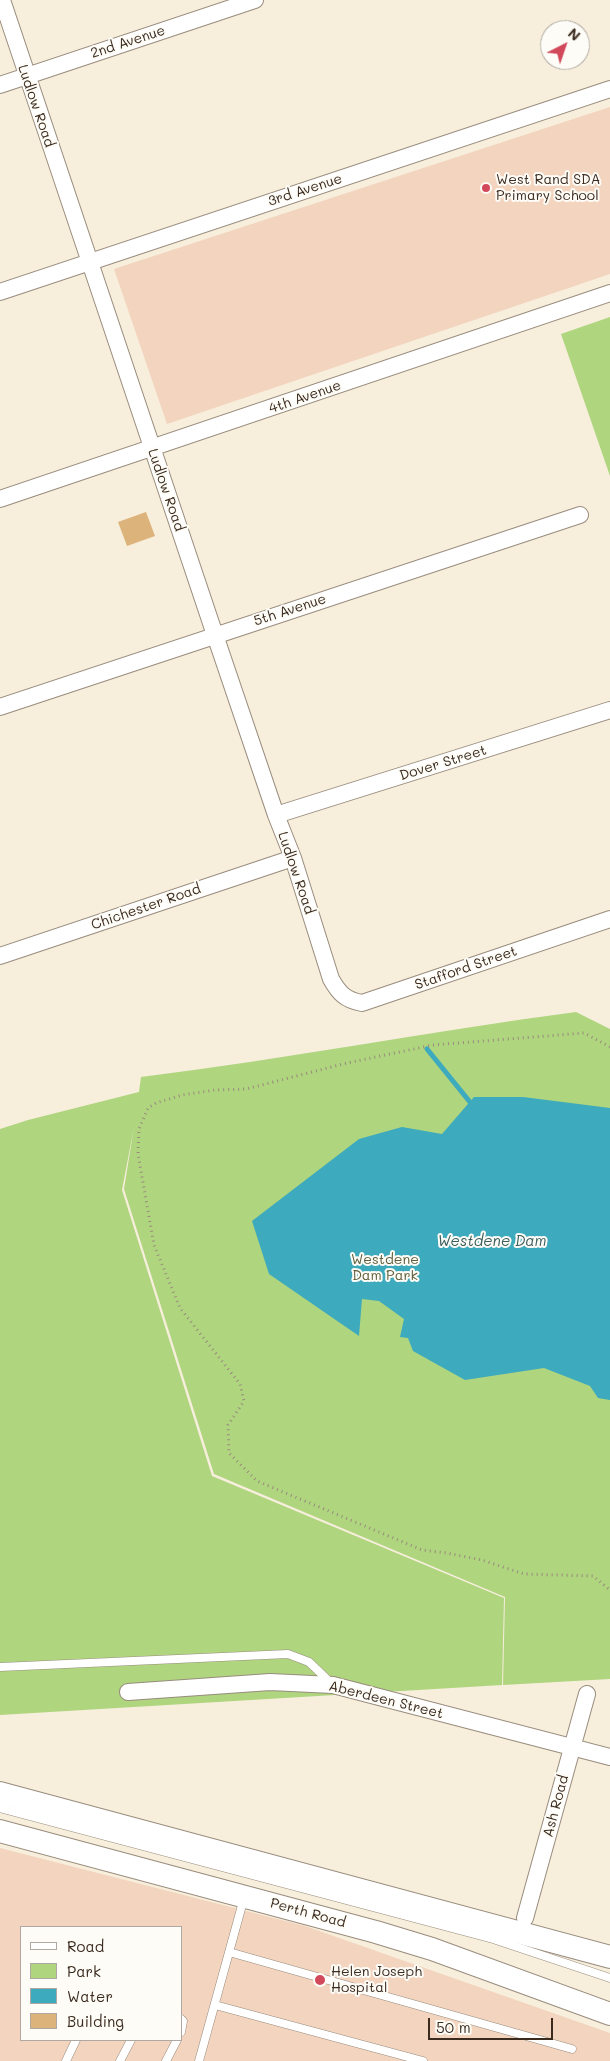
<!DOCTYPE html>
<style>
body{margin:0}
#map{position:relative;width:610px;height:2061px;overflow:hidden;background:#f7eedc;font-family:Mali,sans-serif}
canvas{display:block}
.legend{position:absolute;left:20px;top:1926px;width:162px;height:115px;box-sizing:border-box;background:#fdfcf7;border:1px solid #afa8a0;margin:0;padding:6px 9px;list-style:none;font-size:15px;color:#3b2a1e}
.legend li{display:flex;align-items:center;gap:10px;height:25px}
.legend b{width:25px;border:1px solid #afa8a0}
.north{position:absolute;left:540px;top:20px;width:50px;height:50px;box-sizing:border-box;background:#fdfcf7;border:1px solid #afa8a0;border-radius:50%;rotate:41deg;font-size:14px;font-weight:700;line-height:20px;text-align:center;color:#3b2a1e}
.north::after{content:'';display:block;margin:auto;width:18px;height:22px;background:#d1495b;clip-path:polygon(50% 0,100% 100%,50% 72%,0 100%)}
.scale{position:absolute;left:428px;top:2018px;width:125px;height:22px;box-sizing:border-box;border:2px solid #3b2a1e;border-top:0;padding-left:6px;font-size:15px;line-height:18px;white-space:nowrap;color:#3b2a1e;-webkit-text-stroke:4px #fdfcf7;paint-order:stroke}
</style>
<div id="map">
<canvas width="610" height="2061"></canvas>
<ul class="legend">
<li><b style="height:6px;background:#fff"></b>Road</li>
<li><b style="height:14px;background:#afd57f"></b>Park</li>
<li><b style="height:14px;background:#3daabd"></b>Water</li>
<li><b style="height:14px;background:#ddb37c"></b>Building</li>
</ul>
<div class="north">N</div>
<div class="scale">50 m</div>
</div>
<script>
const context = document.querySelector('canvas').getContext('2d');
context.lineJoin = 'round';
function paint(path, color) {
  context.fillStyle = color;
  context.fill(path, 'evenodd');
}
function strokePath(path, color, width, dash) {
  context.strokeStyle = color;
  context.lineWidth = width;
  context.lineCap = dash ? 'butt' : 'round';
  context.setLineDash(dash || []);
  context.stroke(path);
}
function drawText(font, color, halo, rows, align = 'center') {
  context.font = font + ' Mali,sans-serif';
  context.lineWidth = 4;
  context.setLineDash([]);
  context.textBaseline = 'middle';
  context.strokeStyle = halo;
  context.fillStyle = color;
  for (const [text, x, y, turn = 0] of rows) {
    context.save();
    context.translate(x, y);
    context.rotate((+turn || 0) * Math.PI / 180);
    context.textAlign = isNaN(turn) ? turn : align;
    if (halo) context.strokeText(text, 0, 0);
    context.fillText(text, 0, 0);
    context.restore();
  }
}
paint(new Path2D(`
 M 610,107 L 610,274 L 167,424 L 114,269 Z
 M 0,1848 L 305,1926 L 610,2033 L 610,2061 L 0,2061 ZM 21,1927 L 181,1927 L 181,2040 L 21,2040 Z`), '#f3d4bf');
paint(new Path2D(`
 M 610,317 L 610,476 L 561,334 Z
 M 576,1012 L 610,1029 L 610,1679 L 503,1685 L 505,1597 L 214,1474 L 124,1189 L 134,1127 L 122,1190 L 212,1476 L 504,1598 L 502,1685 L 0,1715 L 0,1129 L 28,1120 L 139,1092 L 141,1077 C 287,1059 430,1031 576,1012 Z`), '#afd57f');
paint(new Path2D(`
 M 474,1097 L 523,1097 L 610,1108 L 610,1400 L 598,1398 L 590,1386 L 544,1368 L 465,1380 L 413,1351 L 408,1338 L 400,1337 L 404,1319 L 379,1301 L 362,1299 L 359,1336 L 269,1274 L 252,1221 L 359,1139 L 402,1127 L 442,1134 Z`), '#3daabd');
strokePath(new Path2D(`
 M 427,1049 L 474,1107`), '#3daabd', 5);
paint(new Path2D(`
 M 146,512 L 155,536 L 127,546 L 118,522 Z`), '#ddb37c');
const service = new Path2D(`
 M 0,1667 L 288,1654 L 309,1662 L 332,1684
 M 0,1808 L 493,1939 L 610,1978
 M 229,1952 L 572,2049
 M 215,2005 L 423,2061
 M 181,2019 L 183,2021 L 181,2032
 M 66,2061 L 76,2040
 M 120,2061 L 131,2040
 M 166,2061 L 177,2040
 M 199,2061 L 244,1898`);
const minor = new Path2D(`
 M 2,0 L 215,635 L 276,815 L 293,858 L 331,979 C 339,993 345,1000 362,1003 L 610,919
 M 0,85 L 255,0
 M 0,292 L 610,89
 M 0,499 L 610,293
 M 0,707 L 580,515
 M 276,815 L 610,710
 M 0,956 L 293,858
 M 128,1692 L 270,1682 L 333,1685 L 610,1757
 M 525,1918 L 587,1694`);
const secondary = new Path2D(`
 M 0,1793 L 610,1957
 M 0,1831 L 376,1932 L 432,1949 L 610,2014`);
strokePath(service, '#998c7d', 9);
strokePath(minor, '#998c7d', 18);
strokePath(secondary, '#998c7d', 24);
strokePath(new Path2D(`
 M 610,1047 L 584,1033 L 433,1045 L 347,1063 L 246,1089 L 215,1090 L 182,1095 L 156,1103 L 148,1108 L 139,1129 L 138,1154 L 154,1245 L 180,1308 L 240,1384 L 244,1401 L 228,1425 L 229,1453 L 257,1481 L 422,1550 L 447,1553 L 482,1560 L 524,1574 L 593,1576 L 610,1590`), '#998c7d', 3, [1, 4]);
strokePath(service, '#fff', 8);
strokePath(minor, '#fff', 16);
strokePath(secondary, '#fff', 22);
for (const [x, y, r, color] of [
 [486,188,5,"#d1495b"],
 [320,1980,6,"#d1495b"]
]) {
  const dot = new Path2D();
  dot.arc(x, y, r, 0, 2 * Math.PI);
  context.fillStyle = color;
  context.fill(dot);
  strokePath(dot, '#fdfcf7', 2);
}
drawText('14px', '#3b2a1e', '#fdfcf7', [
 ["2nd Avenue",128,42,-18],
 ["Ludlow Road",36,106,71],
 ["3rd Avenue",305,190,-18],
 ["4th Avenue",305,397,-19],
 ["Ludlow Road",166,490,71],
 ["5th Avenue",290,610,-18],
 ["Dover Street",443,763,-17],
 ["Ludlow Road",296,873,71],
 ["Chichester Road",146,907,-19],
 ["Stafford Street",466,968,-19],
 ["Aberdeen Street",386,1700,14],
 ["Ash Road",556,1806,-75],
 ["Perth Road",308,1913,15]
]);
drawText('14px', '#3b2a1e', '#fdfcf7', [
 ["West Rand SDA",496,180],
 ["Primary School",496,196],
 ["Helen Joseph",331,1972],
 ["Hospital",331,1988]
], 'left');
drawText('14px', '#5e5d3b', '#fdfcf7', [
 ["Westdene",385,1260],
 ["Dam Park",385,1276]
]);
drawText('italic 15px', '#3c5d5e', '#fdfcf7', [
 ["Westdene Dam",492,1241]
]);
</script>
